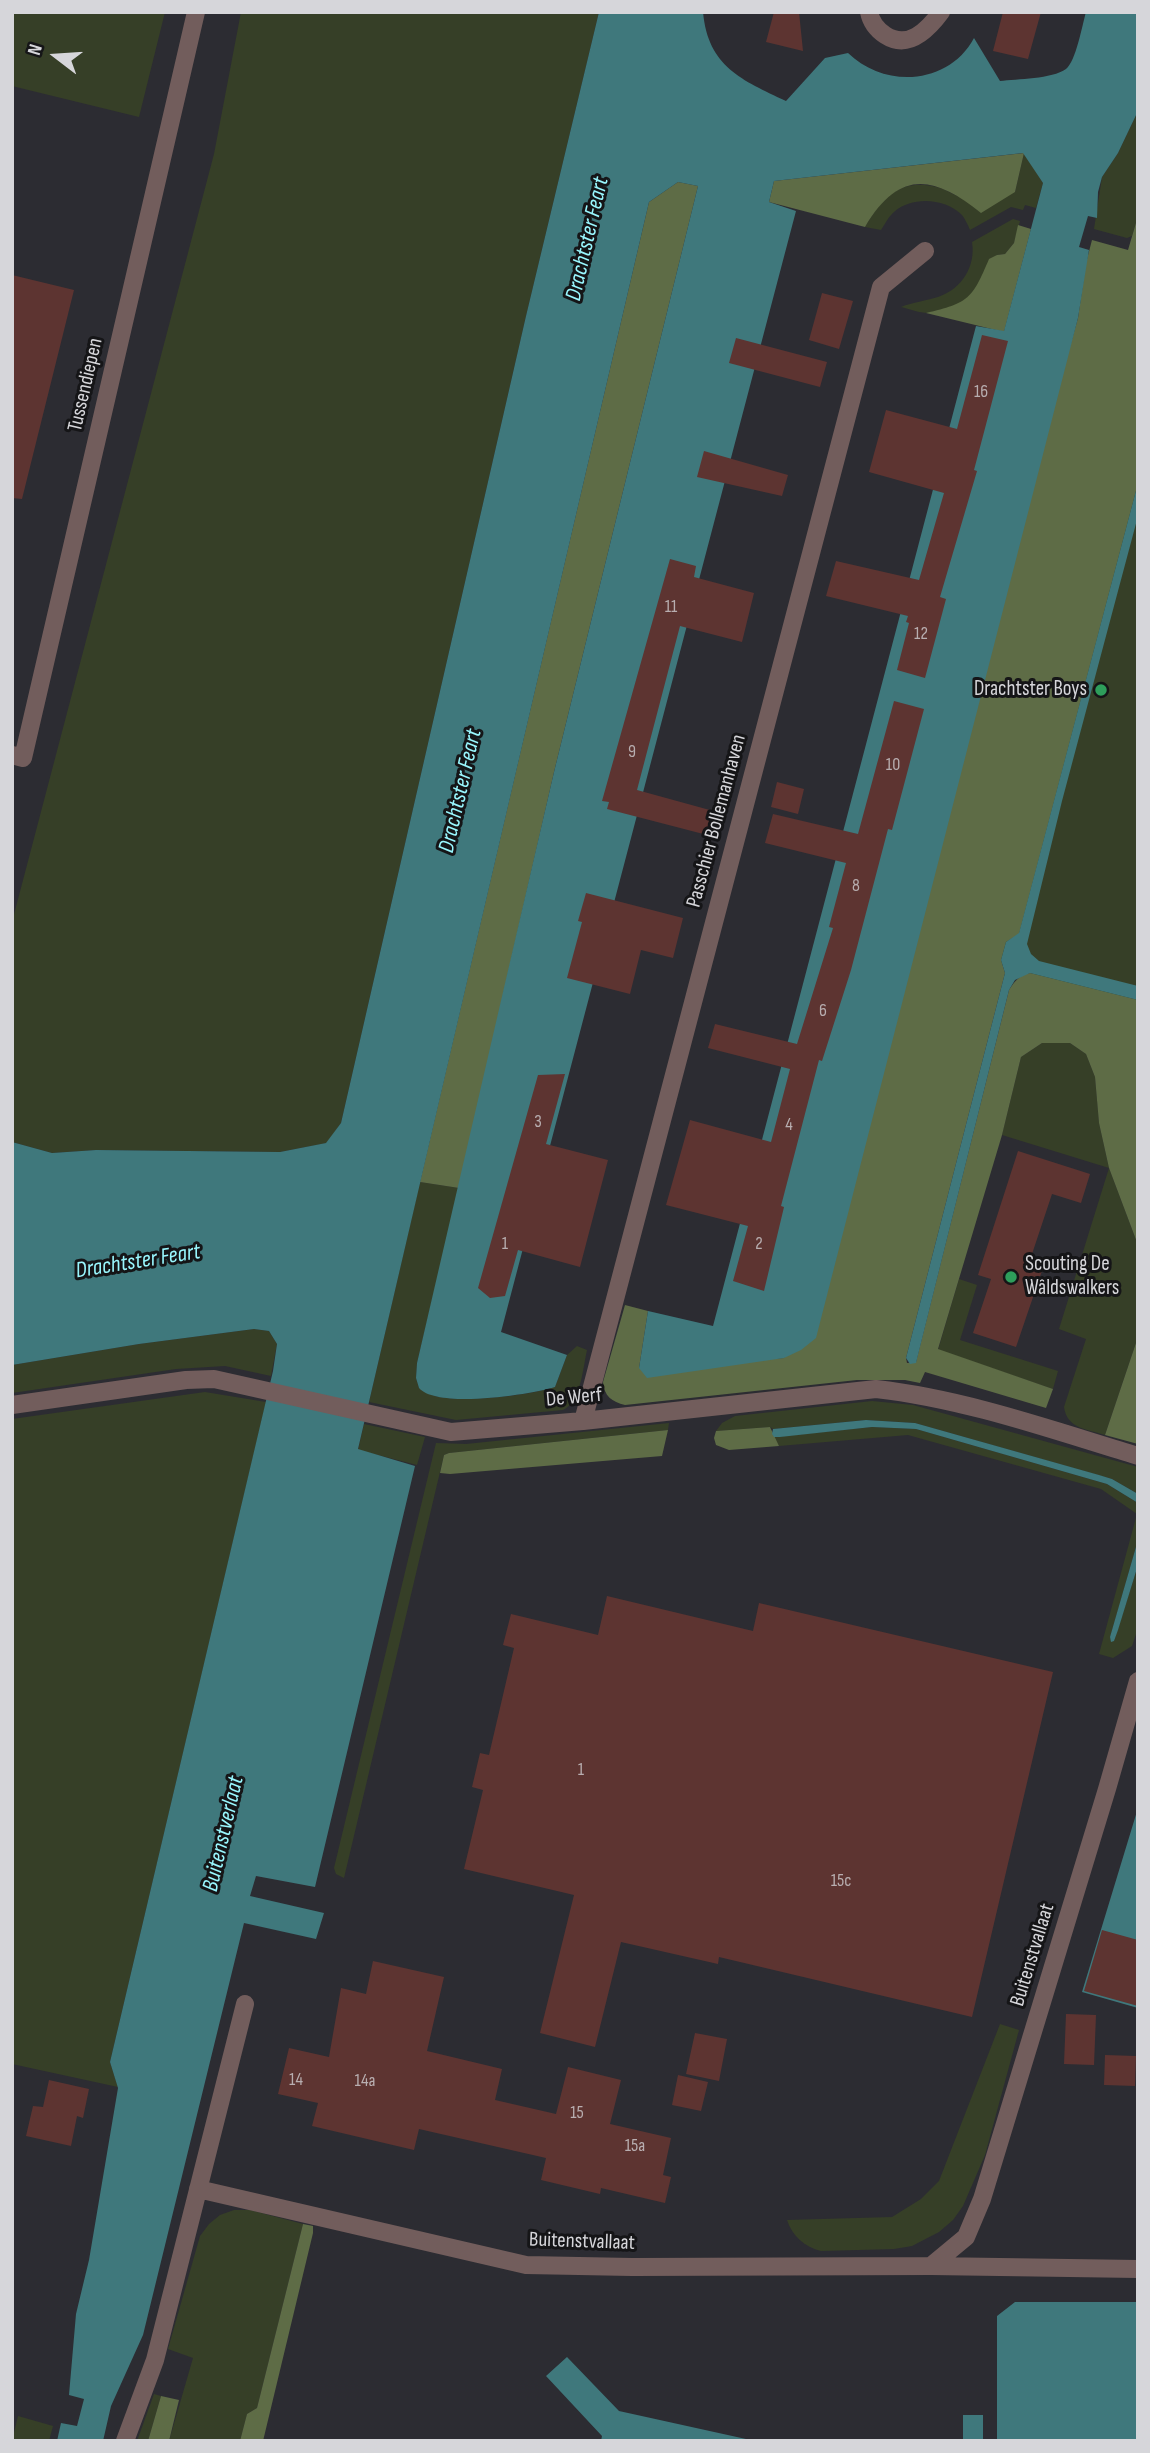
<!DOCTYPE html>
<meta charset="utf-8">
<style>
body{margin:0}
#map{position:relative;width:1150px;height:2453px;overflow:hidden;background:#2c2c32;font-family:"Sofia Sans Condensed",sans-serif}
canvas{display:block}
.frame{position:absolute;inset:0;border:14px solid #d6d6da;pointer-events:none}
.north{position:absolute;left:21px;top:21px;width:70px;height:70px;-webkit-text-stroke:5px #151517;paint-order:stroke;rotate:287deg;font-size:19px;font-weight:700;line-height:28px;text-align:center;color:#d6d6da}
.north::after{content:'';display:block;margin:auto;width:24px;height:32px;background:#d6d6da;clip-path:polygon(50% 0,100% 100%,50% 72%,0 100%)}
</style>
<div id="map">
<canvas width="1150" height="2453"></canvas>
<div class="frame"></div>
<div class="north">N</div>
</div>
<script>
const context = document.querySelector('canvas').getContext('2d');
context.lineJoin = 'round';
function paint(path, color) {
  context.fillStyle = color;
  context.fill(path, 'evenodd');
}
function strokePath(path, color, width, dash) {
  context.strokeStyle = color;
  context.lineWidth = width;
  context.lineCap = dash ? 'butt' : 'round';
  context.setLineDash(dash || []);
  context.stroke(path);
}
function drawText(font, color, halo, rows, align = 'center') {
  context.font = font + ' "Sofia Sans Condensed",sans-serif';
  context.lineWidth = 6;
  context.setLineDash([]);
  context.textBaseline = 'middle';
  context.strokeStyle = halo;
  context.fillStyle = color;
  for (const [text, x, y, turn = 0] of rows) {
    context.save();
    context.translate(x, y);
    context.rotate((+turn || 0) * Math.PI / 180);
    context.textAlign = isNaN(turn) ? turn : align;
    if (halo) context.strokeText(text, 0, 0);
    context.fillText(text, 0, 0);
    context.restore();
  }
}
paint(new Path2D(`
 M 12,12 L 165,12 L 139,117 L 12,86 Z
 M 241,12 L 599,12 L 526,316 L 341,1123 L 327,1143 L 280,1152 L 96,1150 L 52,1153 L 12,1142 L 12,922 L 214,154 Z
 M 1138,111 L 1138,216 L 1132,236 L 1127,238 L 1094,229 L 1102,177 L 1118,153 Z
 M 1024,153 L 1043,183 L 1036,208 L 1025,205 L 1023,210 L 1011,207 L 970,230 C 968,225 965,219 962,215 C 945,198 912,196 894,212 C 889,216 885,224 881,230 L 865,227 C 883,196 902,177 940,188 C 948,190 957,198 965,198 C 981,199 999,194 1015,192 Z
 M 1013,219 L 1020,221 L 1014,243 L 1005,254 L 997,255 C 989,265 985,273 980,283 C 970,302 948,311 928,313 C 920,313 909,309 901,307 C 913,302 926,301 938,297 C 962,289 976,266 972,242 Z
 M 1138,422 L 1138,1013 L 992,959 Z
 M 1042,1043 L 1070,1043 L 1086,1054 L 1095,1077 L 1099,1123 L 1109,1168 L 1138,1245 L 1138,1337 L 1105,1435 C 1087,1429 1067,1429 1064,1407 L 1086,1339 L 1059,1329 L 1109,1168 L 1002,1135 L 1021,1057 Z
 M 420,1182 L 459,1188 L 417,1363 L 416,1378 L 419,1388 C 425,1391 432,1396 439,1397 C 469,1402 526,1396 555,1387 L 567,1355 L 577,1346 L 587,1350 C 583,1367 581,1402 563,1410 L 456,1420 L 369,1402 Z
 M 959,1279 L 977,1285 L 960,1340 L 1058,1371 L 1053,1389 L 938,1350 Z
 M 254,1329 L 269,1331 L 277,1344 L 271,1376 L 225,1366 L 176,1369 L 12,1393 L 12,1365 L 139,1344 Z
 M 205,1392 L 266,1402 L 110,2062 L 118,2087 L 12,2064 L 12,1419 Z
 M 872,1401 L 913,1405 L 1138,1467 L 1138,1494 L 1112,1479 L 915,1423 L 866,1420 L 773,1429 L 770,1427 L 716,1431 L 722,1423 L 735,1416 Z
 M 669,1423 L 668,1430 L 449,1453 L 444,1455 L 344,1878 L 336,1874 L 334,1868 L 436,1443 L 466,1444 Z
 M 364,1424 L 425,1437 L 417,1465 L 358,1450 Z
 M 872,1427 L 916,1429 L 1107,1484 L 1138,1503 L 1138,1540 L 1110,1638 L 1114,1641 L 1138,1565 L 1138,1628 L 1132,1646 L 1113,1658 L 1099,1654 L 1137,1514 L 1101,1489 L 908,1435 L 779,1446 L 774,1437 Z
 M 1000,2024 L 1019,2030 L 985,2155 L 963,2206 L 953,2220 L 939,2232 L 912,2246 L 894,2249 L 821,2251 C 805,2247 792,2236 787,2220 L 892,2217 L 921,2199 L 939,2181 Z
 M 234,2210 L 250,2210 L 303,2224 L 257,2408 L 247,2414 L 240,2441 L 169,2441 L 193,2358 L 168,2349 L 200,2236 L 209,2224 L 220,2215 Z
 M 154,2394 L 161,2396 L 148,2441 L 137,2441 Z
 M 18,2416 L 53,2426 L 49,2441 L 12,2441 Z`), '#363f27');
paint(new Path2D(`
 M 1024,153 L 1015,192 L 981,213 C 934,175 899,169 865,227 L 769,202 L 774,181 Z
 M 678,182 L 698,186 L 554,772 L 459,1188 L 420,1182 L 649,202 Z
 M 1138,216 L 1138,483 L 1019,934 L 1006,942 L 1001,960 L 1005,973 L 906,1358 L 907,1363 L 916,1362 L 1009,990 C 1015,981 1019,975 1030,973 L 1138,1000 L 1138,1245 L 1109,1168 L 1099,1123 L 1095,1077 L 1086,1054 L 1070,1043 L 1042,1043 L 1021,1057 L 1002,1135 L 938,1349 L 1053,1389 L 1046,1408 L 925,1372 L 920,1383 L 905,1380 L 857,1380 L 625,1405 C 612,1402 604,1396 603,1382 L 625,1305 L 648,1311 L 639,1368 L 784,1358 L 1078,318 L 1086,263 L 1092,240 L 1128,250 Z
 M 1018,225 L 1031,229 L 1004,332 L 926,313 C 969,303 972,299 989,259 L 997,255 L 1005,254 L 1014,243 Z
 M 1138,1337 L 1138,1444 L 1105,1435 Z
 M 770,1427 L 779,1446 L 729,1450 L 716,1445 L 714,1438 L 716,1431 Z
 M 668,1430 L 662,1456 L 450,1474 L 440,1473 L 444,1455 L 449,1453 Z
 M 303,2224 L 313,2226 L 313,2233 L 263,2441 L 240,2441 L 247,2414 L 257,2408 Z
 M 161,2396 L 179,2400 L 169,2441 L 148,2441 Z`), '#5e6c46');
paint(new Path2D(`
 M 599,12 L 703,12 C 708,67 742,80 786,101 L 825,58 L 848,53 C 885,89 949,85 974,38 L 1000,81 C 1017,79 1052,79 1066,69 C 1076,61 1082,26 1086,12 L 1138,12 L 1138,111 L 1118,153 L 1102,177 L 1098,192 L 1097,218 L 1088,216 L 1079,247 L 1089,250 L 1078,318 L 816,1338 L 801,1350 L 784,1358 L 647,1378 L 639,1368 L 648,1311 L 713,1326 L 976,326 L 1004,331 L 1043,183 L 1023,153 L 774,181 L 769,202 L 796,211 L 501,1332 L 567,1355 L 555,1387 C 529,1395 437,1409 419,1388 L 416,1378 L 417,1363 L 554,772 L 698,186 L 678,182 L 649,202 L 358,1449 L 415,1466 L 315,1887 L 256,1876 L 250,1896 L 324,1913 L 316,1939 L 244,1923 L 143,2335 L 111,2406 L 103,2441 L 57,2441 L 61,2423 L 77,2426 L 84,2399 L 69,2395 L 76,2314 L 89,2260 L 118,2088 L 110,2062 L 273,1371 L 277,1344 L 269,1331 L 254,1329 L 139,1344 L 12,1365 L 12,1142 L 52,1153 L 96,1150 L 280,1152 L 326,1143 L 341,1123 L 526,316 Z
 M 1138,483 L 1138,516 L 1062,801 L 1027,944 L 1031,954 L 1039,961 L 1138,986 L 1138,1000 L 1030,973 L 1015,980 L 1009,990 L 916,1363 L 910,1364 L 906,1358 L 1005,973 L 1001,960 L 1006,942 L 1019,933 Z
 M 866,1420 L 915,1423 L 1099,1475 L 1112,1479 L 1138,1494 L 1138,1503 L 1107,1484 L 916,1429 L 872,1427 L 780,1437 L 774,1437 L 772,1434 L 773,1429 Z
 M 1138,1540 L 1138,1565 L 1118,1630 L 1114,1641 L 1111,1642 L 1110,1637 Z
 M 1138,1808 L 1138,2008 L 1082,1992 Z
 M 1015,2302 L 1138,2302 L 1138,2441 L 997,2441 L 997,2316 Z
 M 567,2357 L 619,2411 L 755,2441 L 601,2441 L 602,2436 L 546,2376 Z
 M 963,2415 L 983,2415 L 983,2441 L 963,2441 Z`), '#3f787c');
paint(new Path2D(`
 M 774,12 L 799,12 L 803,51 L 766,42 Z
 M 1003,12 L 1041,12 L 1028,59 L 993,51 Z
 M 12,275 L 74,290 L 22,499 L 12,498 Z
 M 822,293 L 853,301 L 839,349 L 809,340 Z
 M 982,335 L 1008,341 L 974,470 L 977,471 L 940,597 L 946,599 L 925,678 L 897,670 L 909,623 L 906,622 L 908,616 L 826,596 L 836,561 L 919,580 L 944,493 L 869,472 L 886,410 L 957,429 Z
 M 736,338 L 827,362 L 820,387 L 729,363 Z
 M 704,451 L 788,475 L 782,496 L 697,477 Z
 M 670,559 L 696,566 L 694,577 L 754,593 L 742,642 L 680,626 L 637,790 L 717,812 L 711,836 L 607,809 L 609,802 L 602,801 Z
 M 894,701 L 924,709 L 892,830 L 888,829 L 851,970 L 822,1061 L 819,1060 L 781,1206 L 784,1207 L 764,1291 L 733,1281 L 748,1226 L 666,1205 L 690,1120 L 771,1142 L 790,1069 L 708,1048 L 715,1024 L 797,1044 L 833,928 L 829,927 L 846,863 L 765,843 L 773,814 L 858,834 Z
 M 777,782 L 804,789 L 798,814 L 771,807 Z
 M 586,893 L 683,918 L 673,958 L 641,950 L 630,994 L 567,978 L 582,922 L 578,921 Z
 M 565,1074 L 546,1144 L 608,1160 L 580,1267 L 518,1250 L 505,1296 L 490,1298 L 478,1288 L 538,1075 Z
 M 1018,1151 L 1090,1174 L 1081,1203 L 1052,1194 L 1030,1260 L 1044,1265 L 1016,1347 L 973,1333 L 991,1279 L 978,1275 Z
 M 607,1596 L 753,1631 L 759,1603 L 1053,1672 L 972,2017 L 719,1957 L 718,1964 L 621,1942 L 595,2047 L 540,2033 L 574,1895 L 464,1869 L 483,1790 L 472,1787 L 480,1753 L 489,1755 L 514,1648 L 503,1645 L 511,1614 L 598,1635 Z
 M 1102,1930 L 1138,1940 L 1138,2006 L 1084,1991 Z
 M 373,1961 L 444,1977 L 427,2051 L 502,2069 L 495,2100 L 556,2114 L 568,2067 L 621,2080 L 610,2124 L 671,2138 L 663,2175 L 671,2177 L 665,2203 L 601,2188 L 600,2194 L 541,2180 L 546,2158 L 419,2129 L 414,2150 L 312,2126 L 318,2103 L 278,2094 L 289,2048 L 329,2057 L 341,1988 L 366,1994 Z
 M 1066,2014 L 1096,2015 L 1094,2065 L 1064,2064 Z
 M 695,2033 L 727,2039 L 719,2081 L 686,2074 Z
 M 1105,2055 L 1136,2056 L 1135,2086 L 1104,2085 Z
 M 678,2075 L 708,2082 L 701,2111 L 672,2105 Z
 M 49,2080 L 89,2089 L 83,2118 L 77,2116 L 71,2146 L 26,2136 L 33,2106 L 43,2107 Z`), '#5d3431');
strokePath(new Path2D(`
 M 869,12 C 871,22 876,29 885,35 C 908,50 927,31 941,12
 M 12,755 L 23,758 L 196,12
 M 12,1405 L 186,1380 L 214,1379 L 451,1432 L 583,1421 L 876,1389 C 965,1399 1052,1430 1138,1456
 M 583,1421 L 881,287 L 925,251
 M 198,2189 L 526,2265 L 632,2267 L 931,2266 L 1138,2269
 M 931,2266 L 966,2237 L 982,2199 L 1107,1789 L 1138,1681
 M 125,2441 L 155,2360 L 245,2004`), '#725d5c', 18);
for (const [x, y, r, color] of [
 [1101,690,7,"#2e9e5b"],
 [1011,1277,7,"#2e9e5b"]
]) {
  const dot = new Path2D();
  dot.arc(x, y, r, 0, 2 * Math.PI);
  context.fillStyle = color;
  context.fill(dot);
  strokePath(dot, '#151517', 2.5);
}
drawText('18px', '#b8aeb0', null, [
 ["16",981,392],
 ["11",671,607],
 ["12",921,634],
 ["9",632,752],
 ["10",893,765],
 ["8",856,886],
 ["6",823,1011],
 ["3",538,1122],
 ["4",789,1125],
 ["1",505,1244],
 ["2",759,1244],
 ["1",581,1770],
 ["15c",841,1881],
 ["14",296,2080],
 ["14a",365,2081],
 ["15",577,2113],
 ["15a",635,2146]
]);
drawText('21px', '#d6d6da', '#151517', [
 ["Tussendiepen",86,385,-77],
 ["Passchier Bollemanhaven",717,821,-75],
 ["De Werf",574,1398,-5],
 ["Buitenstvallaat",1033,1955,-73],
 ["Buitenstvallaat",582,2242,2]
]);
drawText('21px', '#d6d6da', '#151517', [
 ["Drachtster Boys",1087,690],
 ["Scouting De",1025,1265,"left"],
 ["Wâldswalkers",1025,1289,"left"]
], 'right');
drawText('italic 23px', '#99f7fe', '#151517', [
 ["Drachtster Feart",588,239,-77],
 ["Drachtster Feart",461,791,-77],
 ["Drachtster Feart",138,1262,-9],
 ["Buitenstverlaat",224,1834,-77]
]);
</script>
